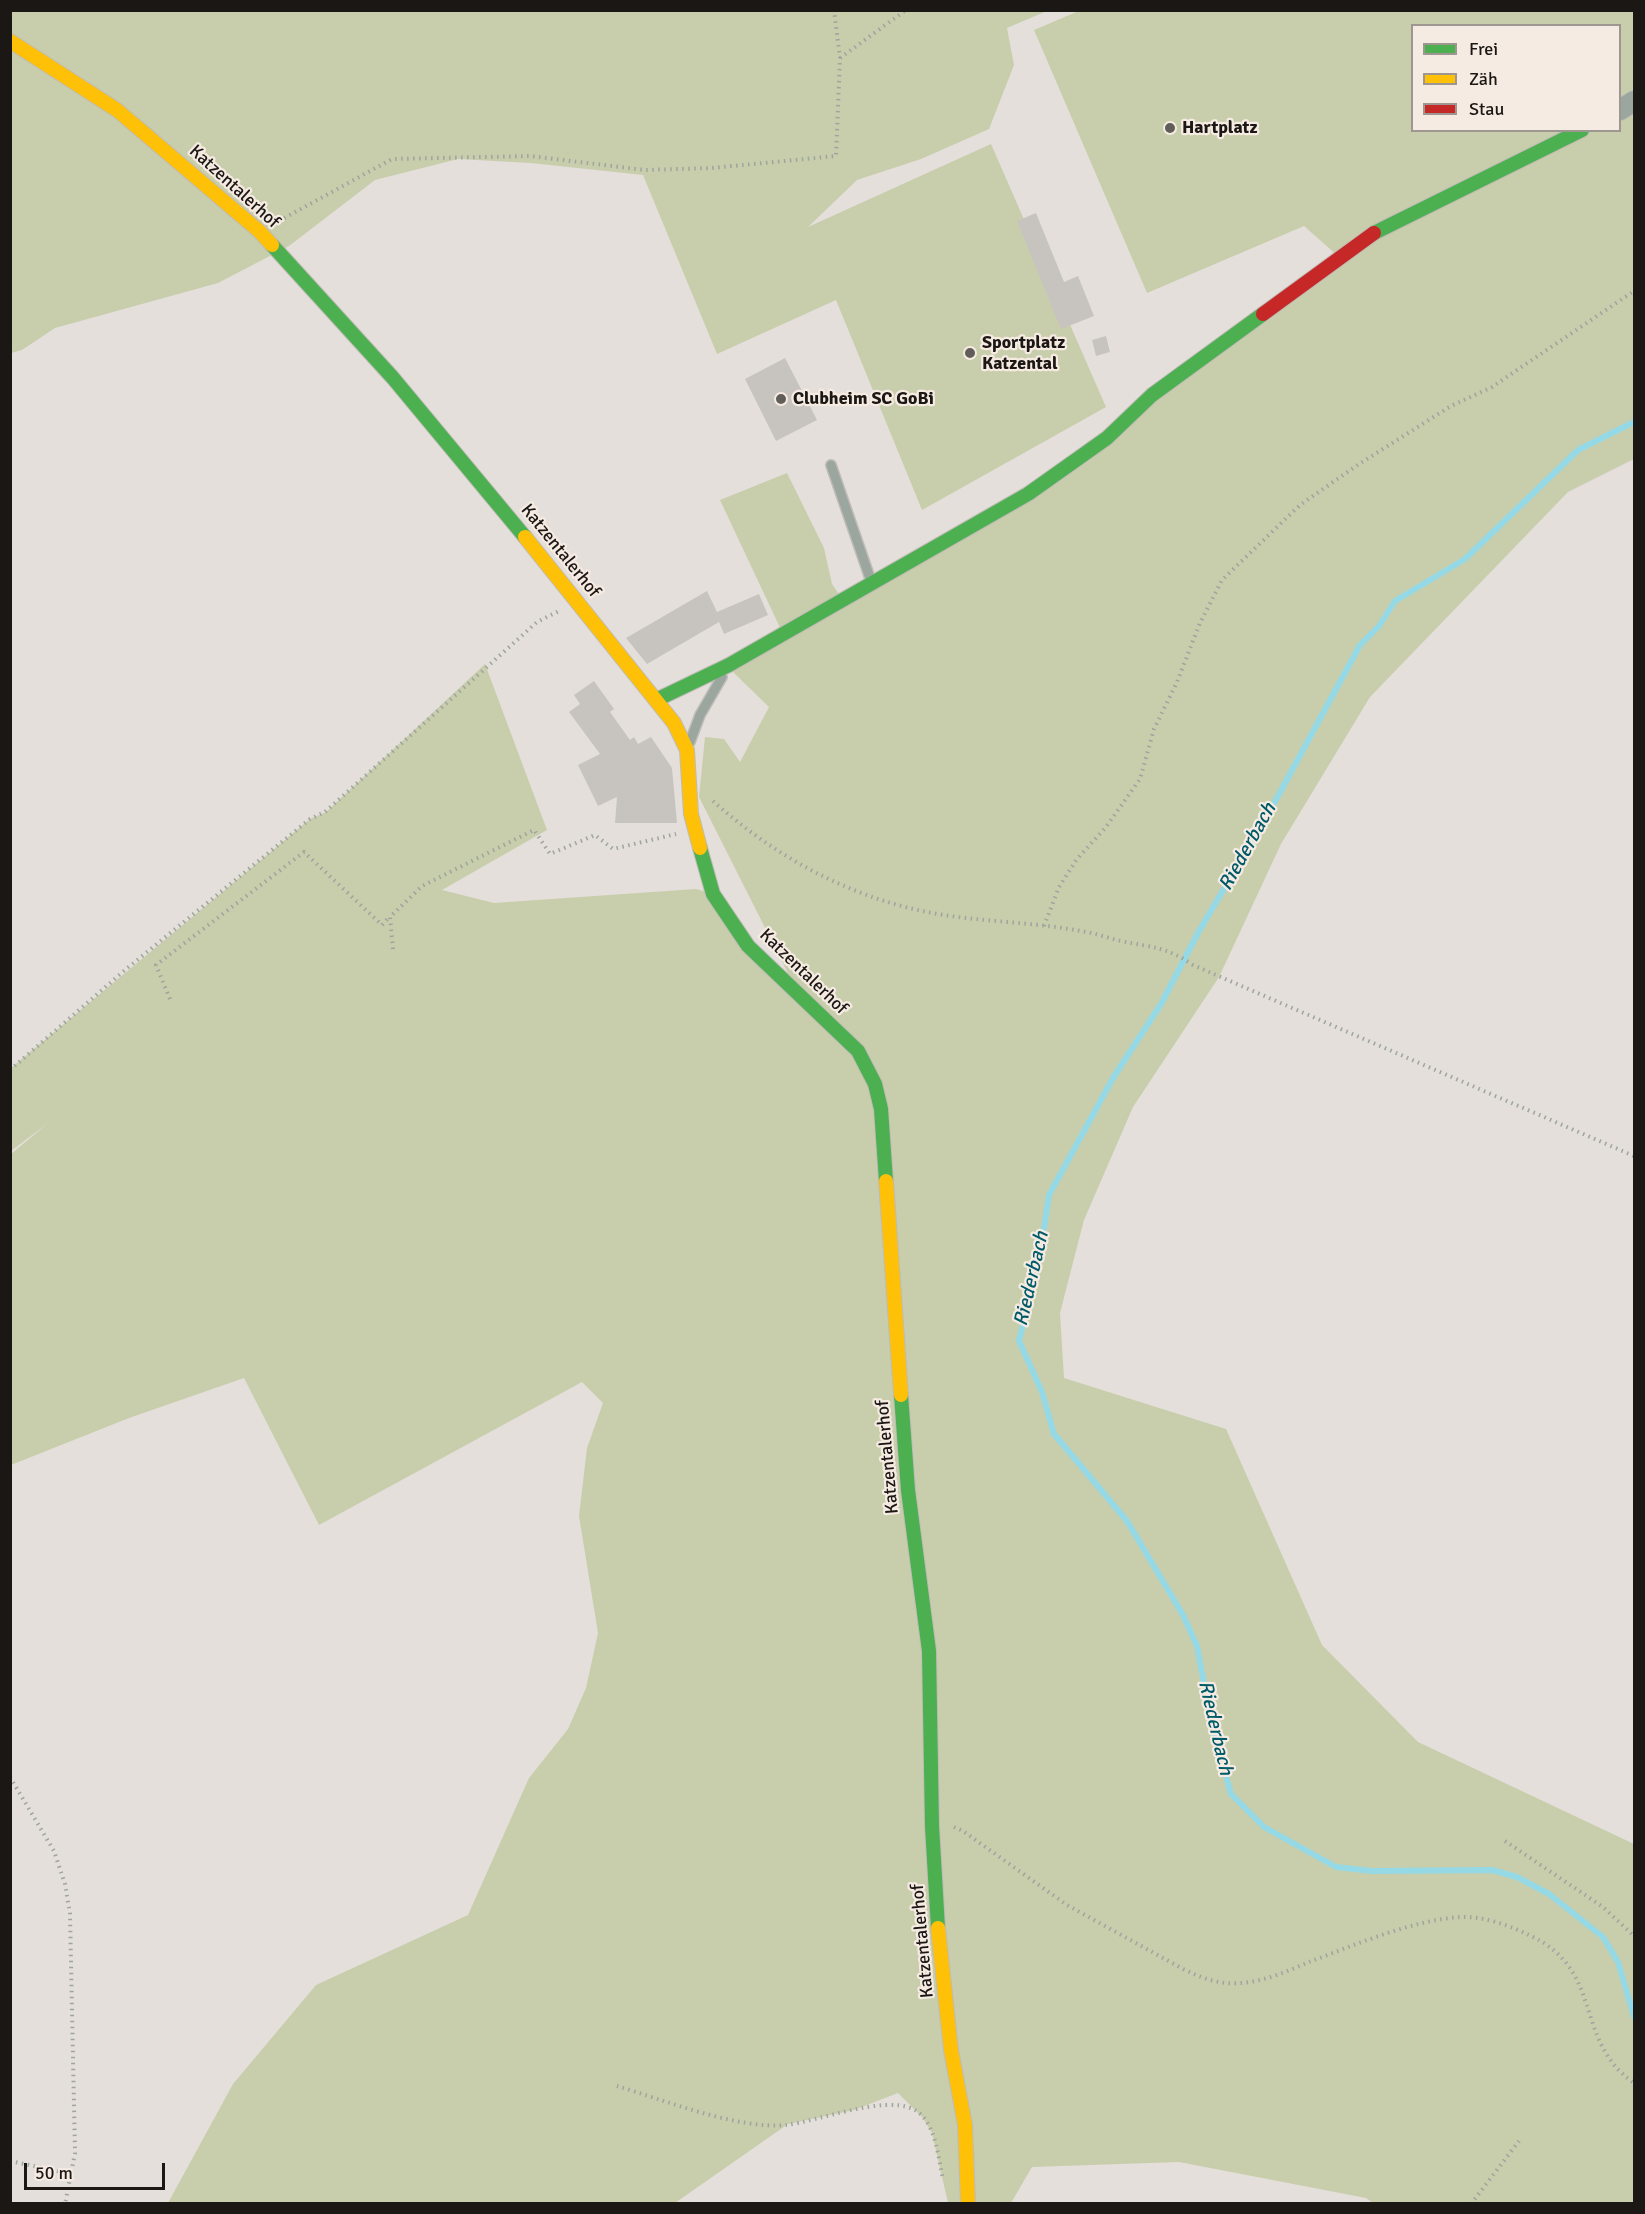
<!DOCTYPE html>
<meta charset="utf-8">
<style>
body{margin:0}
#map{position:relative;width:1645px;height:2214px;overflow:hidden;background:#e4dfda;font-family:Signika,sans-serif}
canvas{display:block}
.frame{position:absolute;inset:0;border:12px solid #1b1714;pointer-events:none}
.legend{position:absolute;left:1411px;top:24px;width:210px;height:108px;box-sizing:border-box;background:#f6ebe2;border:2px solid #9e9690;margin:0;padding:8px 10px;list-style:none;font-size:18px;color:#1b1714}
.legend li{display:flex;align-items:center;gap:12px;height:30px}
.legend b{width:30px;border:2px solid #9e9690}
.scale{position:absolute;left:24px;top:2163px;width:141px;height:27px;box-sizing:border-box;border:3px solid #1b1714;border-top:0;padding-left:8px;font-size:18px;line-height:21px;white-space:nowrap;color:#1b1714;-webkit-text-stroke:4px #f6ebe2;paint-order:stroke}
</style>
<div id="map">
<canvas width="1645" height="2214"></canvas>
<div class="frame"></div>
<ul class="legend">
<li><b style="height:8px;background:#4caf50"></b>Frei</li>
<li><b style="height:8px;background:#ffc107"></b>Zäh</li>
<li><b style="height:8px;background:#c62828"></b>Stau</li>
</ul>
<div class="scale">50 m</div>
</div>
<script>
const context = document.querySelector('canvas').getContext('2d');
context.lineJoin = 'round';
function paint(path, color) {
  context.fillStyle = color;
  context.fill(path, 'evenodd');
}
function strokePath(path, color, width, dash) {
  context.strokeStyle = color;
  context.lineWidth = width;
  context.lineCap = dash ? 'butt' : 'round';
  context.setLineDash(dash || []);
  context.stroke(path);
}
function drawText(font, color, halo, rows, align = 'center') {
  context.font = font + ' Signika,sans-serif';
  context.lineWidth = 4.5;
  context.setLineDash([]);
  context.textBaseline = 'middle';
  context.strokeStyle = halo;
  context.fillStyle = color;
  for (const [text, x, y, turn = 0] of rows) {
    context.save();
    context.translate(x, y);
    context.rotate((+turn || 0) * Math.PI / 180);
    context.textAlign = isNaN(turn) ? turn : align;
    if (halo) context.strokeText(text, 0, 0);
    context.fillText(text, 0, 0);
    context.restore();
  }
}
paint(new Path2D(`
 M 1081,10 L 1634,11 L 1634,459 L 1568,492 L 1370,697 L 1281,844 L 1219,977 L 1133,1107 L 1084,1220 L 1060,1313 L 1064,1378 L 1226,1429 L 1322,1645 L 1418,1742 L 1634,1844 L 1634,2203 L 1373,2203 L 1366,2198 L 1179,2162 L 1032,2167 L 1011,2203 L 948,2203 L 932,2133 L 923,2118 L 898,2093 L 854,2110 L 788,2124 L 675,2203 L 168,2203 L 233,2084 L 316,1985 L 468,1915 L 529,1778 L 568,1729 L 586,1688 L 598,1633 L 579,1516 L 587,1448 L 603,1403 L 582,1382 L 319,1525 L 244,1378 L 129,1418 L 11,1465 L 11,1154 L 48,1123 L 11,1151 L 11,1068 L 310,819 L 326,812 L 485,664 L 547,830 L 442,890 L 494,903 L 696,889 L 713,894 L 800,997 L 699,797 L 705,737 L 724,739 L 740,762 L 769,707 L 733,672 L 783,634 L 720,500 L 787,473 L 824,548 L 832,584 L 843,600 L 977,524 L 1339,257 L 1304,226 L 1147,293 L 1034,30 ZM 1412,26 L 1620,26 L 1620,130 L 1412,130 Z
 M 11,11 L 1047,11 L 1007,28 L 1014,65 L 989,129 L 921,159 L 857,180 L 808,227 L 991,144 L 1106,407 L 922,510 L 836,300 L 717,354 L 643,175 L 531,163 L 458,159 L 375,180 L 289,246 L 218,283 L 55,328 L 22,350 L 11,353 Z`), '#c8ceac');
strokePath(new Path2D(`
 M 1634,422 L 1578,450 L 1465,559 L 1395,601 L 1379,626 L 1360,645 L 1266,818 L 1199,931 L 1161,1004 L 1113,1078 L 1049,1195 L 1039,1261 L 1019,1341 L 1042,1392 L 1054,1434 L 1127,1521 L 1183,1615 L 1197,1646 L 1211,1721 L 1231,1794 L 1264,1827 L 1336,1867 L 1372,1871 L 1492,1870 L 1517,1877 L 1549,1894 L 1603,1937 L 1618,1962 L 1634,2017`), '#95d9e6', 6);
paint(new Path2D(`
 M 1036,213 L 1064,282 L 1078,276 L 1094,316 L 1061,329 L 1017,221 Z
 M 1106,336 L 1110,352 L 1096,356 L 1092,340 Z
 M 785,358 L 817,420 L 776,441 L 745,379 Z
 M 707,591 L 717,612 L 759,594 L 768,615 L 724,634 L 719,622 L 647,664 L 626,638 Z
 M 594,681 L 614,709 L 610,712 L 630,740 L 634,737 L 638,744 L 651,737 L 672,768 L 677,823 L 615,823 L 617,797 L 598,806 L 578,765 L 600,754 L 569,712 L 580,704 L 574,695 Z`), '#c7c4c0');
const lane = new Path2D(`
 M 831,465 L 871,581
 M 690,742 L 700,715 L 722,677`);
const street = new Path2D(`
 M 1620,110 L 1634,101`);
const fast = new Path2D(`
 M 1374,233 L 1582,130
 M 272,245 L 393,378 L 525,537
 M 656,700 L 729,665 L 1028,494 L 1107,438 L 1152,395 L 1263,314
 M 700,848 L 713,894 L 748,946 L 858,1051 L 875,1084 L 881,1109 L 886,1181
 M 901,1395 L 908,1490 L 929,1651 L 932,1826 L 938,1928`);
const slow = new Path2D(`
 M 10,41 L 117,110 L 259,231 L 272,245
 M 525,537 L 674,723 L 687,750 L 691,814 L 700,848
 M 886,1181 L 901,1395
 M 938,1928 L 951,2050 L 965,2125 L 968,2204`);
const jam = new Path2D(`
 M 1263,314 L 1374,233`);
strokePath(lane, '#bfbbb7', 12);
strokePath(street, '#bfbbb7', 22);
strokePath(fast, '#bfbbb7', 16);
strokePath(slow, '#bfbbb7', 16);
strokePath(jam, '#bfbbb7', 16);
strokePath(new Path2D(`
 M 840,58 L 906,10
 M 279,221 L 392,159 L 530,156 L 645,170 L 712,168 L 836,156 L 840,58 L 834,10
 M 713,801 C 780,861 860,903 950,916 C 994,922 1038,923 1081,931 C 1095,933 1108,938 1121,941 C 1153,948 1165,946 1193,965 L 1634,1156
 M 1044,926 L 1059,887 L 1077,859 L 1106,827 L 1140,779 L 1154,729 L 1177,682 L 1200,623 L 1222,580 L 1300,505 L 1359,464 L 1451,406 L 1492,387 L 1634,291
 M 393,949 L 390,917 L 422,886 L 534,830 L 550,854 L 595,835 L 613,849 L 676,834
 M 170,999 L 156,965 L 304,852 L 382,925 L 389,917
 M 10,1070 L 125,970 L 310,819 L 325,812 L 537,622 L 559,611
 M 10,1777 L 54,1851 L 65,1884 L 70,1914 L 75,2153 L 65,2204
 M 954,1827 L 963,1831 L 1067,1905 L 1183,1969 C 1202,1978 1219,1985 1240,1983 C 1263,1982 1288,1971 1309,1962 C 1355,1945 1412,1920 1461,1917 C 1484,1916 1511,1926 1531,1936 C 1605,1971 1573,2041 1634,2083
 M 1505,1841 L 1603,1907 L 1634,1936
 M 617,2086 C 664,2100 739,2130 786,2125 C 819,2121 883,2095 913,2109 C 936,2120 938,2158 943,2179
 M 10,2161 L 71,2174
 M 1471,2204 L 1519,2141`), '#9ea49e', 4, [1.5, 4.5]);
strokePath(lane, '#9ba69e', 9);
strokePath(street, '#9ba69e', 20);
strokePath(fast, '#4caf50', 14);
strokePath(slow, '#ffc107', 14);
strokePath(jam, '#c62828', 14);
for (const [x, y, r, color] of [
 [1170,128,6,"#615d59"],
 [970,353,6,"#615d59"],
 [781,399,6,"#615d59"]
]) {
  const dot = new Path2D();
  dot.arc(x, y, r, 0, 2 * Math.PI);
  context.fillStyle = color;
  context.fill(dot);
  strokePath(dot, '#f6ebe2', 2);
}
drawText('bold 18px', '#1b1714', '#f6ebe2', [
 ["Hartplatz",1182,128],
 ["Sportplatz",982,343],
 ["Katzental",982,364],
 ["Clubheim SC GoBi",793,399]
], 'left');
drawText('18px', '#1b1714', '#f6ebe2', [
 ["Katzentalerhof",234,187,42],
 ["Katzentalerhof",560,551,51],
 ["Katzentalerhof",803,972,44],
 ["Katzentalerhof",888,1457,-95],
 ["Katzentalerhof",923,1941,-95]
]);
drawText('italic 20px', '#005b69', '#f6ebe2', [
 ["Riederbach",1248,847,-61],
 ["Riederbach",1032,1279,-77],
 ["Riederbach",1215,1728,77]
]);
</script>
